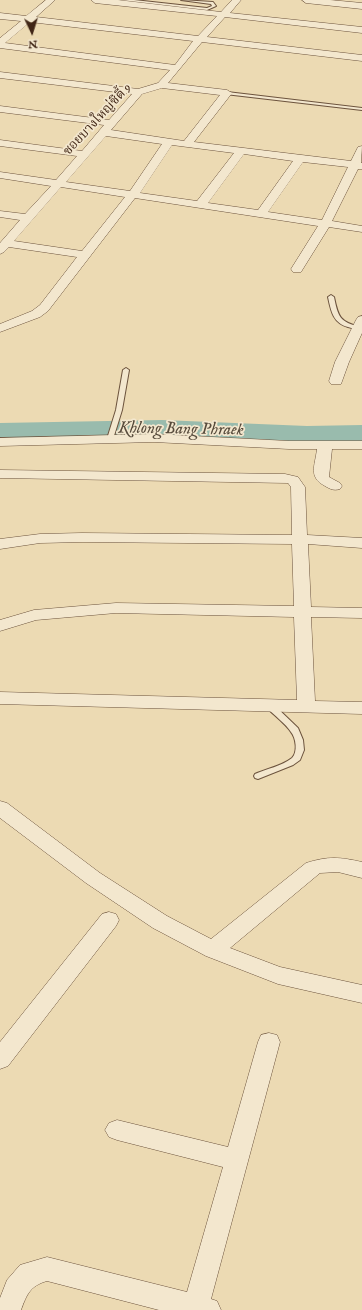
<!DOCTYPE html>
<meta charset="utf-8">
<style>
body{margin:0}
#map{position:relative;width:362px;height:1310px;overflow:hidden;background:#ecdab3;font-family:"IM FELL English",serif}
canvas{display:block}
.north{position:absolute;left:12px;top:12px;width:40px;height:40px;-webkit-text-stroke:3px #f3e7ce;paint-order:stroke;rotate:176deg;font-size:11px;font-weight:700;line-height:16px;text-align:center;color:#412616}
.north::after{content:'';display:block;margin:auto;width:14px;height:18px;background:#412616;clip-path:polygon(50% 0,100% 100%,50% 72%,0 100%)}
</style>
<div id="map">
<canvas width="362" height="1310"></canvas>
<div class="north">N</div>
</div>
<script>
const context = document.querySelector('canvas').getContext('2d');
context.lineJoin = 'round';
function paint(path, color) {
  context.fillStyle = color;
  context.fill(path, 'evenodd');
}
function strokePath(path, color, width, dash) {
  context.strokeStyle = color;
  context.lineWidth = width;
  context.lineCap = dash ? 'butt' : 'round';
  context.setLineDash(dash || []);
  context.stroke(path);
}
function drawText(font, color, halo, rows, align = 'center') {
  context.font = font + ' "IM FELL English","Noto Serif Thai",serif';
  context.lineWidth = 3.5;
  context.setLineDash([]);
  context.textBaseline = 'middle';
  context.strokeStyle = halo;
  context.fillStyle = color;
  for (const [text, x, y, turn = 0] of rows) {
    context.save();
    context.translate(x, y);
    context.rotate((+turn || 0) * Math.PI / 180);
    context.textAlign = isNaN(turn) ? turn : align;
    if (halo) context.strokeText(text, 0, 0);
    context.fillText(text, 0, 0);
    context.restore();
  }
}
paint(new Path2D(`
 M 162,420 L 307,426 L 362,425 L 362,441 L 307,442 L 162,436 L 0,439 L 0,423 Z`), '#99bbad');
const service = new Path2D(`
 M 121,0 L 134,0 L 207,8 L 212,6 L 211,4 L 181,0 L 213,2 L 216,6 L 207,10 Z
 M 227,92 L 362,108 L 362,110 L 225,94 L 225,93 Z
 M 331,295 L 334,297 C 338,317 340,322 360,327 L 360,329 C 356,330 352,328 348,327 C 333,323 331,311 328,297 Z
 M 126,368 L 129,370 L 122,410 L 113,439 L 110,441 L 107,439 L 116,410 L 123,370 Z
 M 270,703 L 273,704 L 298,728 L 303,740 L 304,750 L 300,760 L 293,765 L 258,779 L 255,778 L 254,776 L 255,774 C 266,769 282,766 292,758 C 298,752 296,738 291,732 C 286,724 274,715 267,708 L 266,706 L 267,704 Z`);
const minor = new Path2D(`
 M 46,0 L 55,0 L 36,17 L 198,36 L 217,16 L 95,3 L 91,0 L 118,0 L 221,12 L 232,0 L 241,0 L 230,13 L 362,27 L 362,33 L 225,17 L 207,37 L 362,55 L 362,61 L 202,42 L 168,83 L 227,90 L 232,93 L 194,142 L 351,161 L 358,147 L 362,146 L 361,163 L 362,163 L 362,169 L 358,169 L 332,221 L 362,226 L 362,232 L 329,227 L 301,272 L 293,272 L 291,269 L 318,226 L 135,198 L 48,311 L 40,317 L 0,332 L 0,324 L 32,311 L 40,305 L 77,257 L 9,247 L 4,252 L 0,254 L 0,243 L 20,220 L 0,217 L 0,211 L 25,214 L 51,186 L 0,178 L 0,172 L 56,180 L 77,156 L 0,146 L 0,140 L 82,151 L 104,125 L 0,112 L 0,106 L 109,120 L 132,94 L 0,78 L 0,72 L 138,89 L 158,83 L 170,70 L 0,48 L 0,38 L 21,21 L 0,19 L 0,13 L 26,16 ZM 30,22 L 193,41 L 175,65 L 5,43 ZM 162,88 L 220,95 L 184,141 L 111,130 L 142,94 ZM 106,136 L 162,144 L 130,191 L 66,182 ZM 172,145 L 234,153 L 197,201 L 140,193 ZM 244,154 L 293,161 L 258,210 L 208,203 ZM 303,162 L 348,167 L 322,220 L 268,212 ZM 61,187 L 125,197 L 82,251 L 14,241 Z
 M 302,0 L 330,0 L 362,3 L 362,9 L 306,3 Z
 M 362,316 L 362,333 L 349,362 L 341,384 L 331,384 L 329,381 L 335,362 L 356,320 L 358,317 Z
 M 154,434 L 289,441 L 362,441 L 362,449 L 332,449 L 329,477 L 340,483 L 342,486 L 340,489 C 334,491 330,489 325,486 C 308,477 315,466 317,449 L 289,449 L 154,442 L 0,446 L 0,438 Z
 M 0,470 L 285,474 L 298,477 L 305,487 L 307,535 L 362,538 L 362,548 L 308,544 L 311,607 L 362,608 L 362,618 L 311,617 L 315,701 L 362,702 L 362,714 L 0,704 L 0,692 L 297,700 L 294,617 L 116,613 L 36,620 L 0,631 L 0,620 L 34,610 L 116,603 L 294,606 L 292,544 L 82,542 L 40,543 L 0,549 L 0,539 L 40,534 L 82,533 L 292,535 L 291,487 L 288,483 L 0,478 Z
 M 0,801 L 7,803 L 100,873 L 167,916 L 211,939 L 306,863 C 328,856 340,857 362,862 L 362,878 L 338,872 L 320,873 L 230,948 L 280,967 L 362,985 L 362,1003 L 278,984 L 206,956 L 153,928 L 86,883 L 0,818 Z
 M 109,912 L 116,914 L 119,920 L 116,926 L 8,1066 L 0,1069 L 0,1042 L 102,914 Z
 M 269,1033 L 277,1035 L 280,1042 L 211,1299 L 217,1301 L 221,1310 L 159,1310 L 47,1281 C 30,1286 27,1294 21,1310 L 0,1310 L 0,1298 L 7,1280 L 20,1265 L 47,1257 L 187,1292 L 223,1167 L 117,1140 L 109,1137 L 105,1130 L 109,1123 L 117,1120 L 228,1147 L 258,1042 L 261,1035 Z`);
strokePath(service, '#6c533d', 2);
strokePath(minor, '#6c533d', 1);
paint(service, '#f3e7ce');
paint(minor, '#f3e7ce');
drawText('13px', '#412616', '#f3e7ce', [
 ["ซอยบางใหญ่ซิตี้ 9",98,120,-47]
]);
drawText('italic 17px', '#574b3c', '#f3e7ce', [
 ["Khlong Bang Phraek",181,430,1]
]);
</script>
